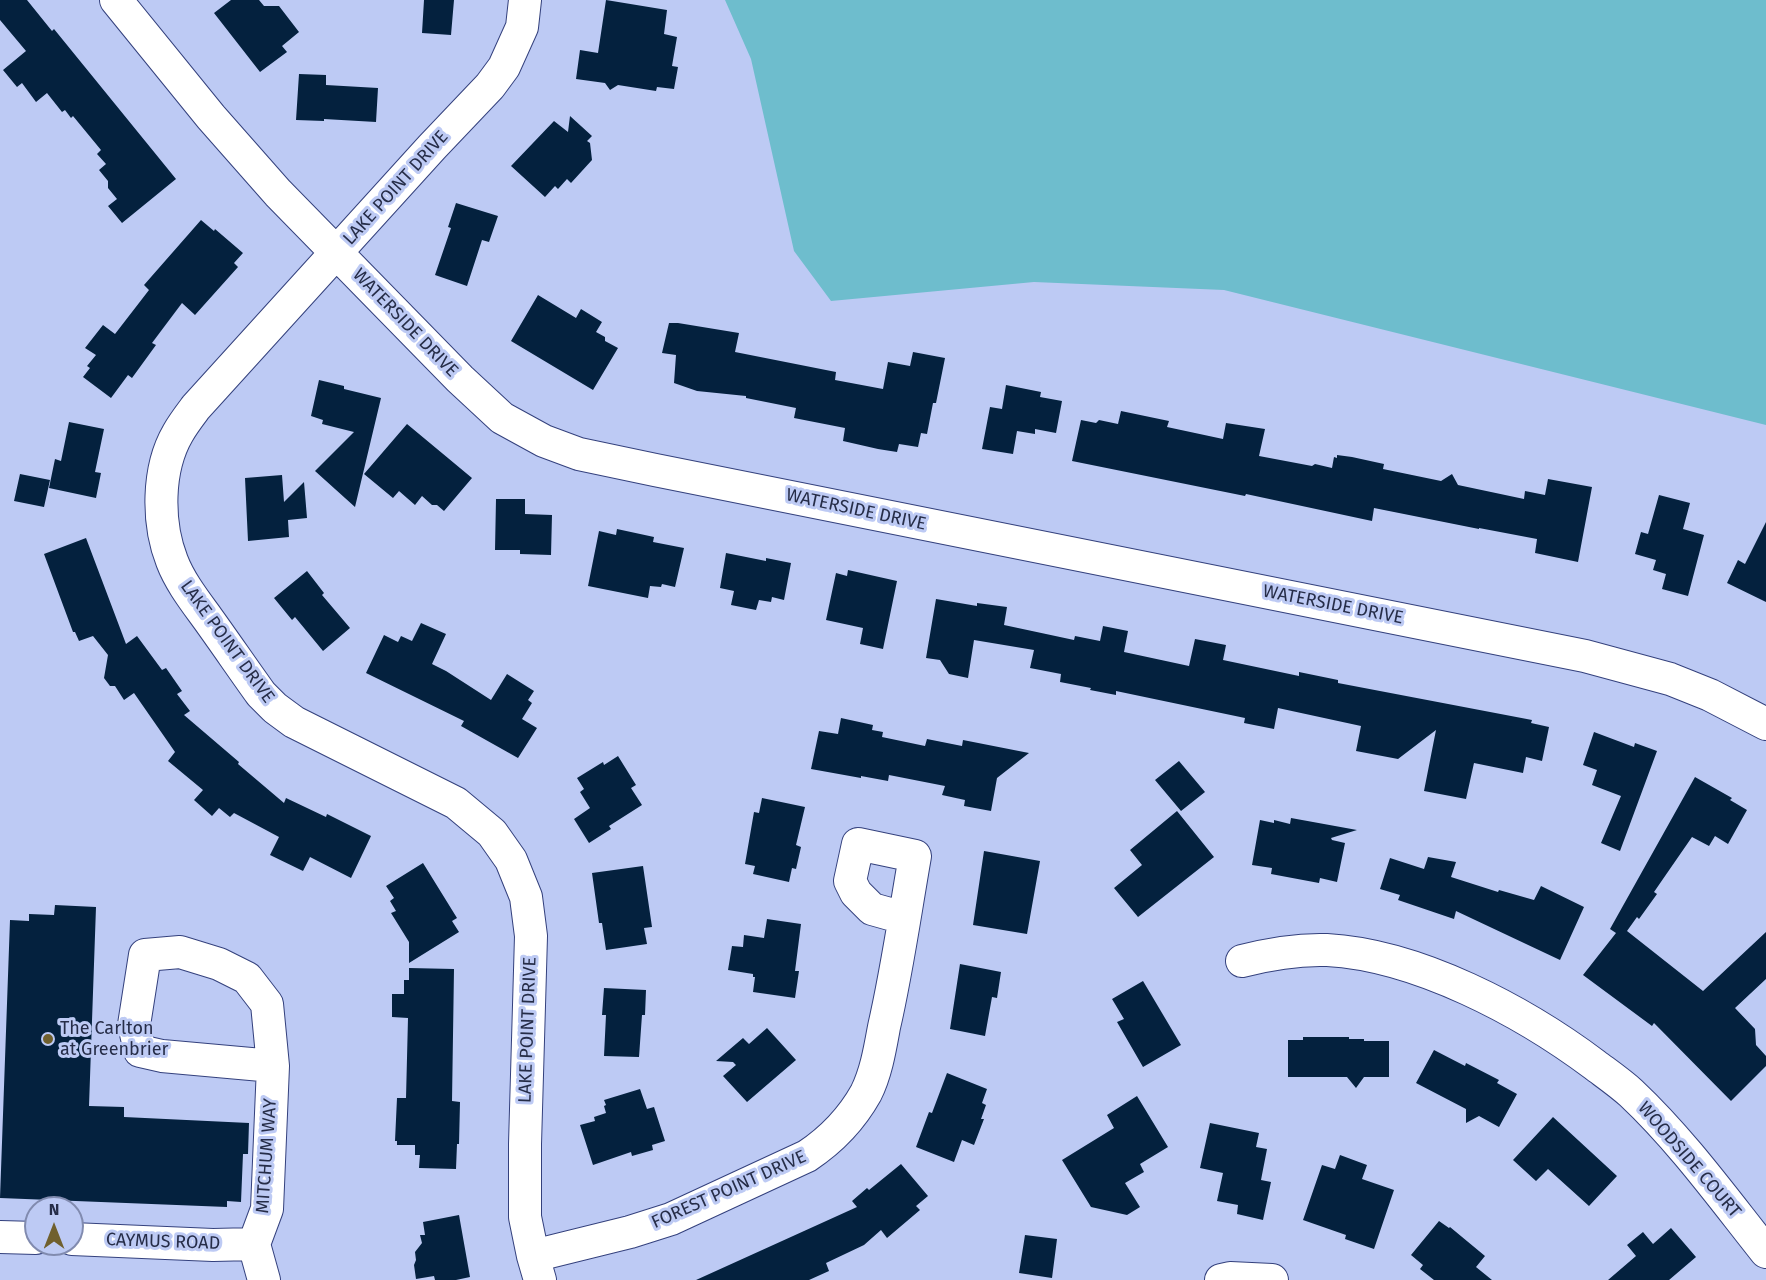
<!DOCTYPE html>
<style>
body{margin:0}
#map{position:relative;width:1766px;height:1280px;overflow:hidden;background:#bdcaf4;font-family:"Fira Sans",sans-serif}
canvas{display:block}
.north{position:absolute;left:24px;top:1196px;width:60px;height:60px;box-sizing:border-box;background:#bdcaf4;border:2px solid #818baf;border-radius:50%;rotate:0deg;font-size:16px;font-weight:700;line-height:24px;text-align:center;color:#262d48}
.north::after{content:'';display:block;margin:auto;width:21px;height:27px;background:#70602e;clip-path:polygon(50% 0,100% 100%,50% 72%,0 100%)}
</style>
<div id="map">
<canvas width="1766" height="1280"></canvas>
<div class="north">N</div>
</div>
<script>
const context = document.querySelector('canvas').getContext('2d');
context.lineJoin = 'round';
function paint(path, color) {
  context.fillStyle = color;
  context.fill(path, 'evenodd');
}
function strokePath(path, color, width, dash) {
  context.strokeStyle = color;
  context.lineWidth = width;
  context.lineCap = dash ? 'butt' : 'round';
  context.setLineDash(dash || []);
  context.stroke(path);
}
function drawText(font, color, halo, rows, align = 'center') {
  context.font = font + ' "Fira Sans",sans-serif';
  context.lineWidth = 6;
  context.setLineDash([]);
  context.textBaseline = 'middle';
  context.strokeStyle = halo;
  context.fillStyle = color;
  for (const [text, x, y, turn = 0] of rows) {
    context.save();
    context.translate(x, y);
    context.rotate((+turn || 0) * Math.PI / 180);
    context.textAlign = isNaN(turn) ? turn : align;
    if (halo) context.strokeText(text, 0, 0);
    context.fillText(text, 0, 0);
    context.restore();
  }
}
paint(new Path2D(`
 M 725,0 L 1766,0 L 1766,425 L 1224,290 L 1034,282 L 831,301 L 794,251 L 751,59 Z`), '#6ebdcd');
paint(new Path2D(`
 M 0,0 L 27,0 L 52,31 L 54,29 L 176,179 L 122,223 L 108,206 L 117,199 L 108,188 L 108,181 L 99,170 L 106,164 L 97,154 L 101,150 L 73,116 L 71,118 L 65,110 L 62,112 L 47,93 L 36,102 L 22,83 L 17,87 L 3,70 L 26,51 L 0,20 Z
 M 231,0 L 259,0 L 264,6 L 279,6 L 299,32 L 282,46 L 287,52 L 260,72 L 214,13 Z
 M 424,0 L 454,0 L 451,35 L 422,33 Z
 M 606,0 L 667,10 L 664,34 L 677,37 L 672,66 L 678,67 L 674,89 L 657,87 L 656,91 L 618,85 L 610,90 L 605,83 L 576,79 L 580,50 L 598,53 Z
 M 299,74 L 326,75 L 326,85 L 378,88 L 376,122 L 324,119 L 324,121 L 296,120 Z
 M 570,116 L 592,136 L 587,141 L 590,143 L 592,160 L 571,183 L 567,179 L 558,189 L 555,186 L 545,197 L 511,166 L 554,121 L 568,132 Z
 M 456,203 L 498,216 L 489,242 L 482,240 L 467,286 L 435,275 L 451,228 L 448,227 Z
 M 201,220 L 214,231 L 215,229 L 243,253 L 234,263 L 238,267 L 195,315 L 182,303 L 152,343 L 156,345 L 132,378 L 128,375 L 111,398 L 83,377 L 90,368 L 87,366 L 96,355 L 85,348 L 103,325 L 115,334 L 149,290 L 144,285 Z
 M 538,295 L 576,318 L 581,309 L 602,322 L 596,332 L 605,337 L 605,341 L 618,348 L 593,390 L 511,341 Z
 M 669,323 L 678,323 L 739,333 L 735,352 L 836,372 L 835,380 L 883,389 L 888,362 L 910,366 L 913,352 L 945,358 L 936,403 L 933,403 L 927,434 L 921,433 L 918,447 L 899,444 L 897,452 L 878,449 L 843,441 L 845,428 L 794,418 L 796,408 L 746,398 L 746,396 L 697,391 L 674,383 L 676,355 L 662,353 Z
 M 319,380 L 344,386 L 344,389 L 381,398 L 355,507 L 315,471 L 354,432 L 322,424 L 323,420 L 311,416 Z
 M 1006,385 L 1041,392 L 1040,397 L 1062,401 L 1056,433 L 1035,429 L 1035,434 L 1017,431 L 1013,454 L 982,449 L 990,407 L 1002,409 Z
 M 1121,411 L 1169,421 L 1167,427 L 1223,439 L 1226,423 L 1265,429 L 1259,456 L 1312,466 L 1315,464 L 1332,468 L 1334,457 L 1337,458 L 1337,455 L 1352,457 L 1384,464 L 1383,469 L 1441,481 L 1452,474 L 1458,485 L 1524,499 L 1525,491 L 1545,495 L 1548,479 L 1592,487 L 1578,562 L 1535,553 L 1537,539 L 1479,528 L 1479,529 L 1374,508 L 1372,521 L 1246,494 L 1245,496 L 1072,461 L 1081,420 L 1096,423 L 1099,420 L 1118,424 Z
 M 69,422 L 104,429 L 95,472 L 101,473 L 96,498 L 49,488 L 55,459 L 61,461 Z
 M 407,424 L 472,478 L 444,511 L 437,505 L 432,505 L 422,496 L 415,505 L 399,491 L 393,498 L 364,474 Z
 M 20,474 L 50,480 L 44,507 L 14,501 Z
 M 282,475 L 284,502 L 304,482 L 307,518 L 288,520 L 289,537 L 248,541 L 245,478 Z
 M 1659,495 L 1690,503 L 1683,529 L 1704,535 L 1688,596 L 1662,589 L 1666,574 L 1653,570 L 1656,560 L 1635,554 L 1641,532 L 1648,534 Z
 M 496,499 L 525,499 L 525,514 L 552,515 L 551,555 L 520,554 L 520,550 L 495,550 Z
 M 1766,522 L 1766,602 L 1727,583 L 1738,560 L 1745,564 Z
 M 617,529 L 654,537 L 653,542 L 684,548 L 675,587 L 662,584 L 661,587 L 650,586 L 648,598 L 588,586 L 599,531 L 616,535 Z
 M 86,538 L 126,644 L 137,636 L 162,670 L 166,668 L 182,691 L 177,694 L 190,711 L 184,715 L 239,762 L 238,764 L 284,803 L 286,798 L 326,817 L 327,814 L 371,836 L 351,878 L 310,857 L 303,871 L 270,855 L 279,837 L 234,813 L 230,817 L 219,808 L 212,816 L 194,800 L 203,790 L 168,761 L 175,752 L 134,693 L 124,700 L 115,686 L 110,686 L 104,678 L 108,655 L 93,636 L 79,641 L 75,632 L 73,632 L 44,554 Z
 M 726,553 L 766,561 L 766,558 L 791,563 L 784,600 L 772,597 L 771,602 L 759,600 L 756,610 L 731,605 L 734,591 L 720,588 Z
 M 848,570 L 897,581 L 883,649 L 860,644 L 863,628 L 826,620 L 836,573 L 847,576 Z
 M 307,571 L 324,593 L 322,595 L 350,628 L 323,651 L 295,617 L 292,620 L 274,598 Z
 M 936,599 L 977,606 L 977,603 L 1007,607 L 1004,625 L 1074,640 L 1075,636 L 1100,641 L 1103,626 L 1128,631 L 1124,652 L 1189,666 L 1195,639 L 1226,645 L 1223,660 L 1299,676 L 1299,672 L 1338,680 L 1338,683 L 1532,720 L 1531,723 L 1549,727 L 1542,761 L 1526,757 L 1523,773 L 1474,763 L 1466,799 L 1424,791 L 1436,730 L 1398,759 L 1356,751 L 1361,726 L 1278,708 L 1274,729 L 1244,723 L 1245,718 L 1116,691 L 1116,695 L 1090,690 L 1091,688 L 1060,682 L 1061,674 L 1030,668 L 1034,650 L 974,640 L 968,678 L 949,674 L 940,660 L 926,658 Z
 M 421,623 L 446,634 L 432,664 L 446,671 L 491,700 L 507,674 L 534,691 L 528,700 L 532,703 L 522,719 L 537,728 L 518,758 L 461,726 L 464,721 L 366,673 L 384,635 L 398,642 L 401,636 L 412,641 Z
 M 841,718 L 873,725 L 872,730 L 883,732 L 882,737 L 925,746 L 927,739 L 962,746 L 963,740 L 1029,753 L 997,778 L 991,811 L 964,806 L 965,800 L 942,795 L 945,786 L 889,775 L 888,781 L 861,776 L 861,778 L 811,769 L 819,731 L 838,734 Z
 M 1594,732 L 1634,747 L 1635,743 L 1657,751 L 1620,851 L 1601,843 L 1621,796 L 1592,785 L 1597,770 L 1583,765 Z
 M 618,756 L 636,785 L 631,788 L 642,805 L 609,826 L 611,829 L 589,843 L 574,819 L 590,808 L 580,792 L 584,789 L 577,778 L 603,762 L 604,765 Z
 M 1179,761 L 1205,792 L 1181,811 L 1155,780 Z
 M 1695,777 L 1732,798 L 1730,800 L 1747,810 L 1728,844 L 1715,836 L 1709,846 L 1692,837 L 1654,892 L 1657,894 L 1639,919 L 1637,917 L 1627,931 L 1703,991 L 1766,932 L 1766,979 L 1735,1008 L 1755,1029 L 1756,1045 L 1766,1056 L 1766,1066 L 1731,1101 L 1654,1023 L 1652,1026 L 1583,975 L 1616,933 L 1610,929 Z
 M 762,798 L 805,807 L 796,845 L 801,847 L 796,869 L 792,868 L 789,882 L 753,874 L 755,866 L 745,864 L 754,812 L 759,813 Z
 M 1177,811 L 1214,857 L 1138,917 L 1114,888 L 1142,865 L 1130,850 Z
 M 1291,818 L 1357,830 L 1331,838 L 1332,840 L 1345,843 L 1337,882 L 1320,878 L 1319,883 L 1271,874 L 1272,868 L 1252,865 L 1260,820 L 1274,823 L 1274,820 L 1290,824 Z
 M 984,851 L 1040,861 L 1027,934 L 973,925 Z
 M 1428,857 L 1456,862 L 1451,877 L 1498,892 L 1499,890 L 1534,900 L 1541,886 L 1584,907 L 1560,960 L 1456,911 L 1454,919 L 1398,900 L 1400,895 L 1380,889 L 1390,858 L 1424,869 Z
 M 423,863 L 457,918 L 452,921 L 459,932 L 409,963 L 409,942 L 391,913 L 396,911 L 390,901 L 394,898 L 386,886 Z
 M 643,866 L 652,927 L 644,928 L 647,944 L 606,950 L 602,923 L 599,923 L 592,873 Z
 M 55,905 L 96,907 L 89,1106 L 124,1107 L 124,1117 L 249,1123 L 248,1154 L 243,1154 L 241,1202 L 227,1201 L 227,1207 L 0,1198 L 10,920 L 29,921 L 29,914 L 54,915 Z
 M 767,919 L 801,924 L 795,971 L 799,971 L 795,998 L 753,992 L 755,977 L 753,977 L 753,974 L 728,970 L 732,946 L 743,947 L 744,935 L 764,938 Z
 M 960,964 L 1001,972 L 997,998 L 992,997 L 985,1036 L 950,1029 Z
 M 409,968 L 454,969 L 452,1101 L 460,1102 L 459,1144 L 457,1144 L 456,1169 L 419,1168 L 420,1155 L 415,1155 L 415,1145 L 397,1145 L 397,1141 L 395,1141 L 397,1098 L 406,1098 L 408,1018 L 392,1017 L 392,994 L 404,994 L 404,980 L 409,980 Z
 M 1143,981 L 1181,1045 L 1143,1067 L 1117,1022 L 1124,1019 L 1112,999 Z
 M 604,988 L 646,990 L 645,1015 L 642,1015 L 639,1057 L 604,1056 L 606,1015 L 602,1015 Z
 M 767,1028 L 796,1060 L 747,1102 L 723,1076 L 736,1065 L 733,1062 L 716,1061 L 743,1038 L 749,1044 Z
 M 1303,1037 L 1349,1037 L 1349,1039 L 1364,1039 L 1364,1041 L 1389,1041 L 1389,1077 L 1364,1077 L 1356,1088 L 1347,1077 L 1288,1077 L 1288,1040 L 1303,1040 Z
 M 1434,1050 L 1465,1066 L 1466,1063 L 1499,1080 L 1497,1083 L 1517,1094 L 1499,1127 L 1479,1116 L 1466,1123 L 1466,1109 L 1416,1083 Z
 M 947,1073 L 987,1089 L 982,1103 L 986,1105 L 981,1119 L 984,1119 L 974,1145 L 962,1140 L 954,1162 L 916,1147 L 929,1112 L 932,1113 Z
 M 640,1089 L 647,1109 L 654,1107 L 665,1141 L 652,1145 L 653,1150 L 632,1156 L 631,1152 L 593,1165 L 580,1125 L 595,1121 L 594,1117 L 606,1113 L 604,1106 L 606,1105 L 604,1100 Z
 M 1137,1096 L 1168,1147 L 1140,1164 L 1144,1172 L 1125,1183 L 1140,1207 L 1127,1215 L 1091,1207 L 1062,1160 L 1114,1128 L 1107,1115 Z
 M 1553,1117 L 1617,1176 L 1589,1206 L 1548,1169 L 1536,1181 L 1513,1160 Z
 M 1210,1123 L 1259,1133 L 1256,1147 L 1267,1149 L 1261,1180 L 1271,1182 L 1263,1220 L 1237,1214 L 1238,1205 L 1217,1201 L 1223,1173 L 1200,1168 Z
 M 1340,1155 L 1367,1165 L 1362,1179 L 1394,1190 L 1374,1249 L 1345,1239 L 1346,1235 L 1303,1220 L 1322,1165 L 1335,1169 Z
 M 901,1164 L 928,1196 L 916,1206 L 920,1210 L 887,1238 L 881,1230 L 864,1245 L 826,1263 L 829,1271 L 809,1280 L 696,1280 L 857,1207 L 852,1201 L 867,1188 L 869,1190 Z
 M 459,1215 L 470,1277 L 456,1280 L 435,1280 L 434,1276 L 416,1279 L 414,1265 L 416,1260 L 415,1252 L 422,1243 L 420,1235 L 425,1235 L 423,1222 Z
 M 1439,1221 L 1449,1228 L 1450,1227 L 1485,1256 L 1476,1267 L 1492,1280 L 1434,1280 L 1420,1269 L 1423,1265 L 1411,1255 Z
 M 1671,1228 L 1696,1257 L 1669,1280 L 1608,1280 L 1636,1256 L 1627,1245 L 1643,1232 L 1653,1244 Z
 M 1025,1235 L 1057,1239 L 1052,1278 L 1019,1273 Z`), '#04213e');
const street = new Path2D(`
 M 116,0 L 211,117 L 278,193 L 460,379 L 502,418 L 544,441 L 579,454 L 655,470 L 1585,656 L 1670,679 L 1710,695 L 1766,724
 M 525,0 L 522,27 L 504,67 L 490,86 L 432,147 L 196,407 C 190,415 183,424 178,433 C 157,469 157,523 172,561 C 180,582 195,601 208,619 C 226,644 243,669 261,694 L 275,708 L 294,722 L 456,803 L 492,833 L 511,860 L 526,897 L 531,936 L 525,1144 L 525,1217 L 533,1256 L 540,1280
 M 1242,961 C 1269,954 1298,949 1327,950 C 1418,955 1523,1011 1595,1065 C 1607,1074 1620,1083 1631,1093 C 1681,1140 1723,1198 1766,1252
 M 0,1237 L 36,1238
 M 72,1239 L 213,1245 L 254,1244
 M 254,1244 L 267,1209 L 273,1066 L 267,1004 L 247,978 L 219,964 L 180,952 L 145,955 L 134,1025 L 140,1051 L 162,1056 L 273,1066
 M 254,1244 L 264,1280
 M 533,1256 L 630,1232 L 671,1219 L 807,1156 C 831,1140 852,1118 866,1093 C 876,1073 880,1049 884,1027 C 897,971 905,913 915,856 L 858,844 L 850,881 L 856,893 L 872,909 L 904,918
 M 1221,1280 L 1230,1278 L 1272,1280`);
strokePath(street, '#34417d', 34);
strokePath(street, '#fff', 32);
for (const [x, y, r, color] of [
 [48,1039,6,"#70602e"]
]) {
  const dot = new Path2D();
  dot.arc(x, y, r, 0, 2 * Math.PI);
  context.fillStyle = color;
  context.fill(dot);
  strokePath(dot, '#bdcaf4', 2);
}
drawText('18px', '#262d48', '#bdcaf4', [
 ["LAKE POINT DRIVE",396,188,-48],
 ["WATERSIDE DRIVE",405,323,46],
 ["WATERSIDE DRIVE",856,510,12],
 ["WATERSIDE DRIVE",1333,605,11],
 ["LAKE POINT DRIVE",227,642,54],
 ["LAKE POINT DRIVE",528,1030,-88],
 ["MITCHUM WAY",267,1156,-86],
 ["WOODSIDE COURT",1689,1160,49],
 ["FOREST POINT DRIVE",729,1190,-24],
 ["CAYMUS ROAD",163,1242,2]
]);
drawText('18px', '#262d48', '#bdcaf4', [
 ["The Carlton",60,1029],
 ["at Greenbrier",60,1050]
], 'left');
</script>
